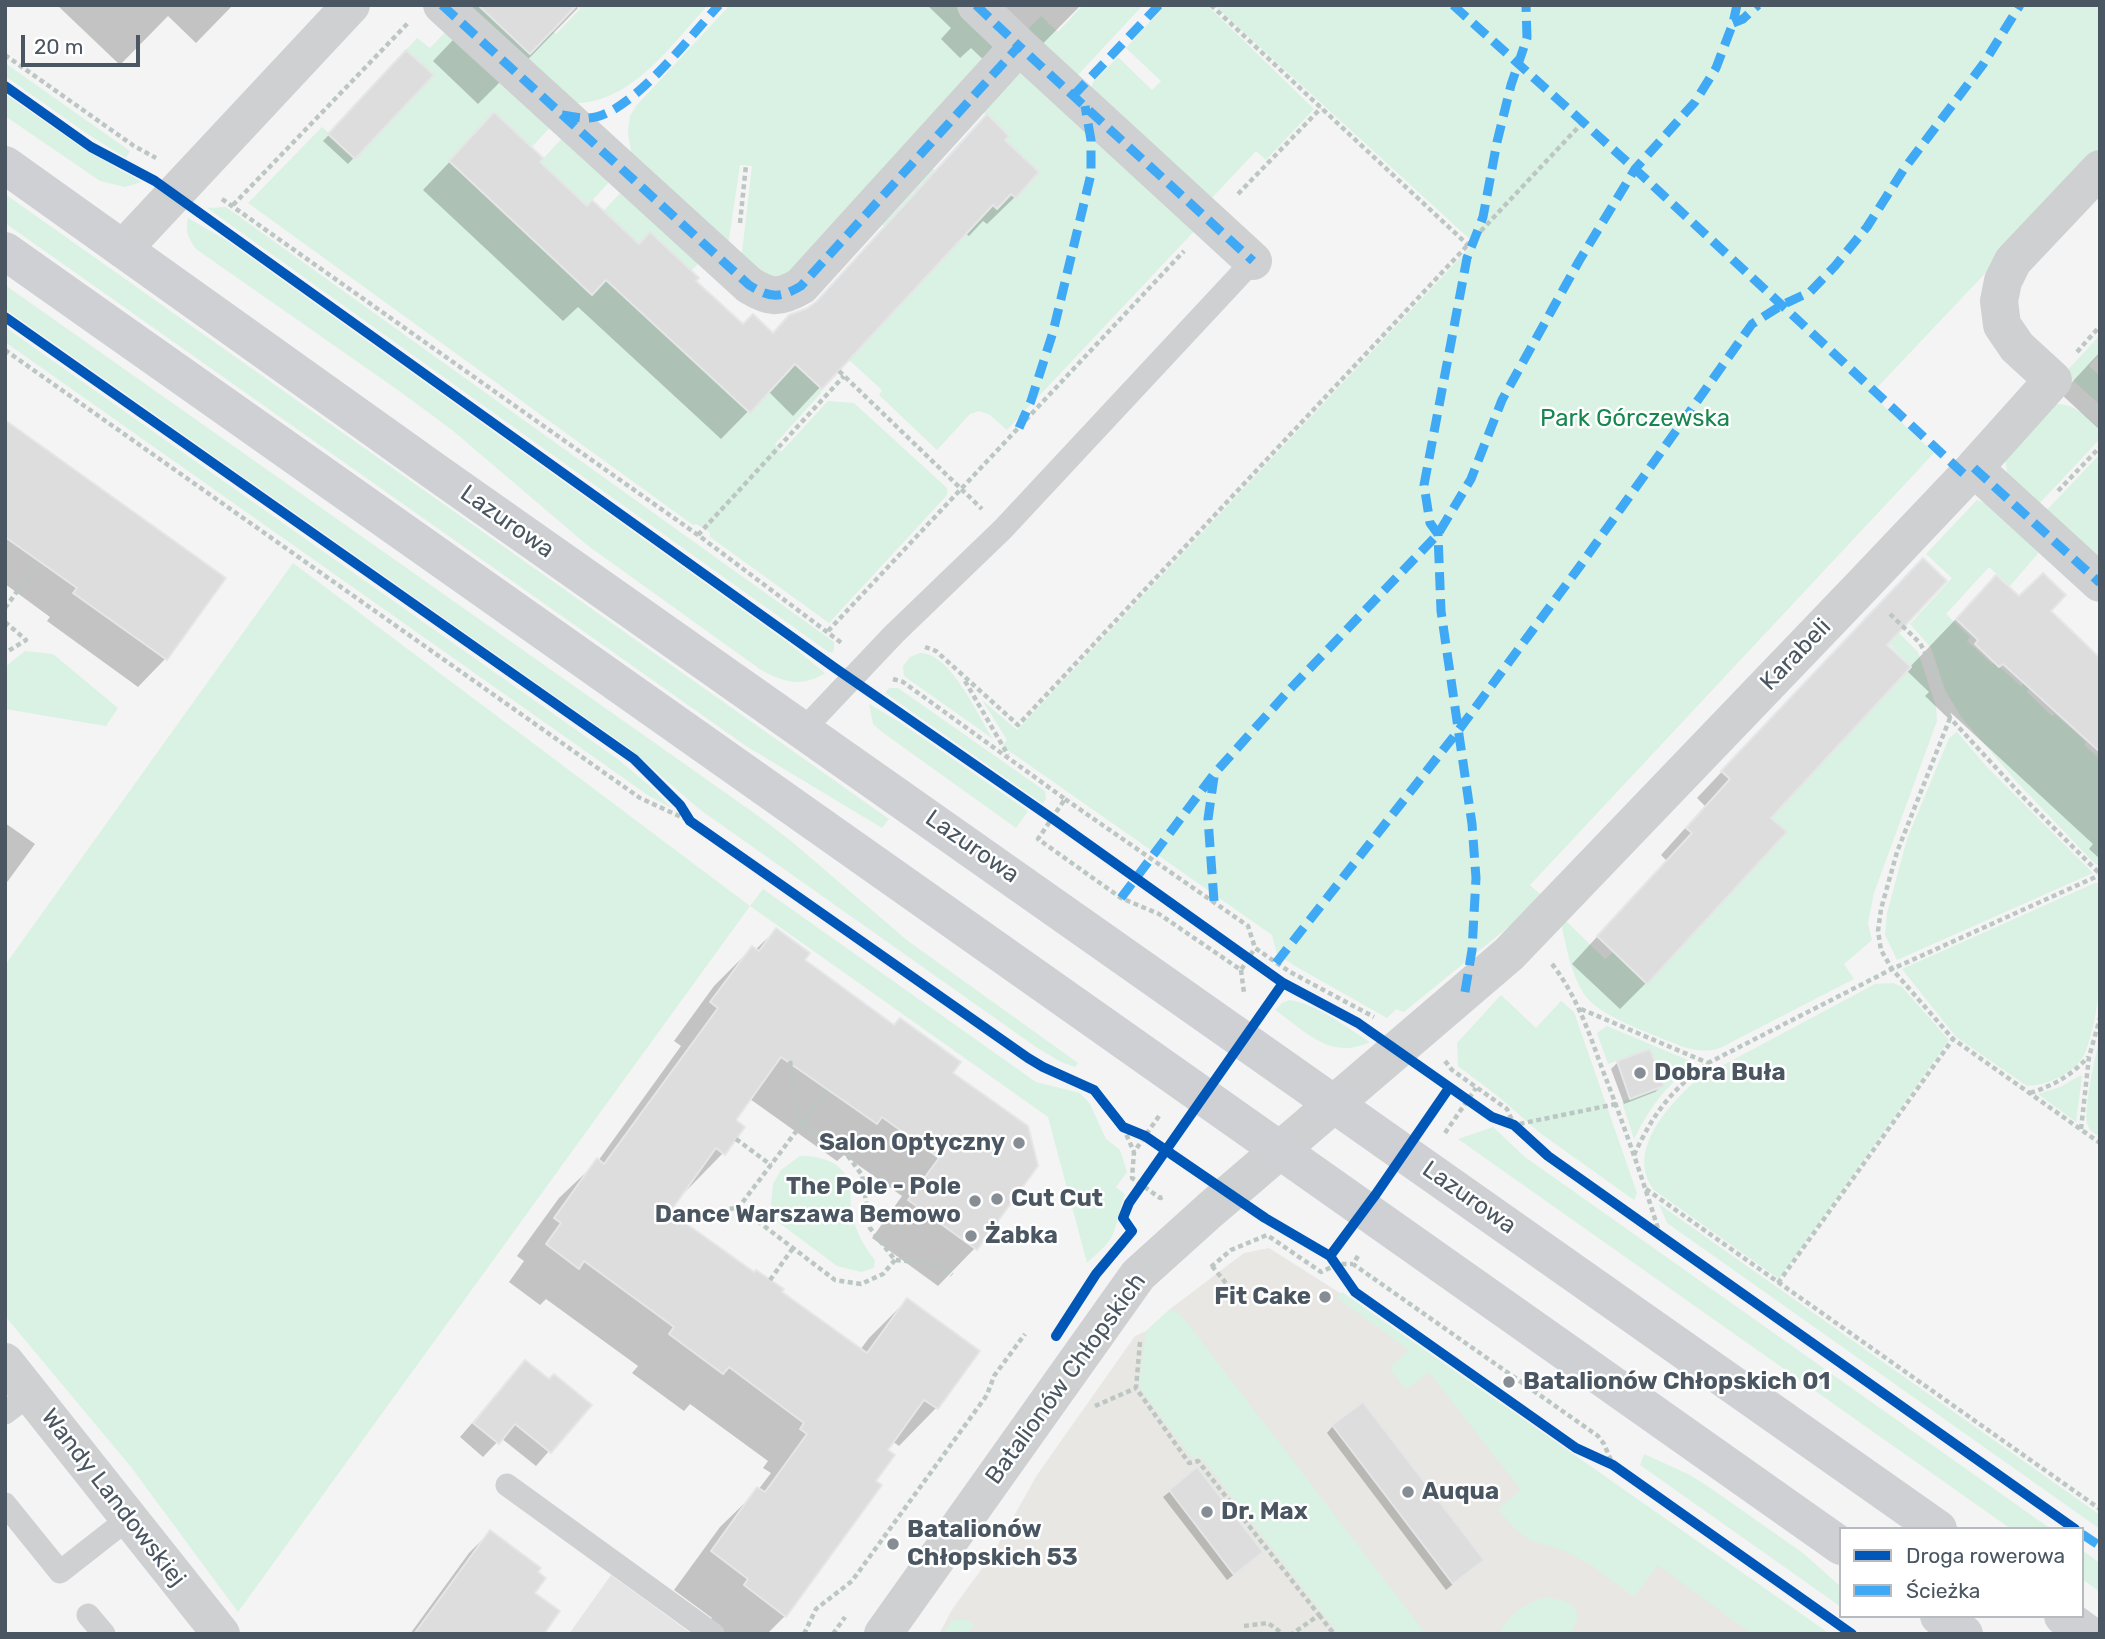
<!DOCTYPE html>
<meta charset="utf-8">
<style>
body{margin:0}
#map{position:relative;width:2105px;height:1639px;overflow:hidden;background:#f4f4f4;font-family:Rubik,sans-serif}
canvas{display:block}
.frame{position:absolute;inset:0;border:7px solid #4a5661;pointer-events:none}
.legend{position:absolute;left:1839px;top:1527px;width:245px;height:91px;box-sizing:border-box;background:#fff;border:2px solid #b7bbc0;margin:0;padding:9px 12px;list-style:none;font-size:21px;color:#4a5661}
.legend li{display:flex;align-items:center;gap:14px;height:35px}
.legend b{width:35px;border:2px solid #b7bbc0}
.scale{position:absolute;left:21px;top:35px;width:119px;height:32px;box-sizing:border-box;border:4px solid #4a5661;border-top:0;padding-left:9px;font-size:21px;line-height:24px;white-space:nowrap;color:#4a5661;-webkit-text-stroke:5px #fff;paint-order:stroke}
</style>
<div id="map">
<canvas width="2105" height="1639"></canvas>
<div class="frame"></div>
<ul class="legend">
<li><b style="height:9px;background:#0057b8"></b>Droga rowerowa</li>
<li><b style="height:9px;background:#3fa9f5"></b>Ścieżka</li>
</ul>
<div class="scale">20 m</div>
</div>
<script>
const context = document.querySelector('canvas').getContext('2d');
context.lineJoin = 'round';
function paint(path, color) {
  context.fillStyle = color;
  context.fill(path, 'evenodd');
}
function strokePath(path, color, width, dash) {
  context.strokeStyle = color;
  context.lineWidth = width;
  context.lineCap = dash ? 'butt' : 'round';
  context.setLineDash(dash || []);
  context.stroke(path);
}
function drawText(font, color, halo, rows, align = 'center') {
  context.font = font + ' Rubik,sans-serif';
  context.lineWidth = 5;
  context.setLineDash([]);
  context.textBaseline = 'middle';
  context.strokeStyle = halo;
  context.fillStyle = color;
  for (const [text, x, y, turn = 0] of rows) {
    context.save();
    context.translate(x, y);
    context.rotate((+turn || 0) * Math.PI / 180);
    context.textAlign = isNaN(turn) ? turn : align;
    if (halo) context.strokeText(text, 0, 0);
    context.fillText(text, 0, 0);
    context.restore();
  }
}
paint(new Path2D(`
 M 1269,1248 L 1351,1300 L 1817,1634 L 939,1634 L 953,1608 L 992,1555 L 1037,1475 L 1135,1336 L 1146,1331 L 1170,1309 L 1244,1253 Z`), '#e8e7e3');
paint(new Path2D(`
 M 611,1575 L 692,1634 L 569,1634 Z`), '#e6e5e6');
paint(new Path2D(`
 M 456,5 L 486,5 L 483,10 L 530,54 L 552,31 L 556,34 L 580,9 L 577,5 L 708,5 C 670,46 630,107 568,103 Z
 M 730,5 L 958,5 L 994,39 L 996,59 L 789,280 L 740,270 L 752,166 L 740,165 L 726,259 L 632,160 L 628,132 L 630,116 L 636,106 Z
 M 1083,5 L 1143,5 L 1078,75 L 1023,34 L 1041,16 L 1058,32 Z
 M 1165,5 L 1207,5 L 1314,109 L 1266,160 L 1256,151 L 1210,200 L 1091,90 L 1093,82 L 1118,57 L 1152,90 L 1161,81 L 1126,48 Z
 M 1214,5 L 2100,5 L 2100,152 L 1871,394 L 1934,453 L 1530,885 L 1544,898 L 1404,1012 L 1396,1009 L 1387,1018 L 1295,966 L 1277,954 L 1272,935 L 1002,746 L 1007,740 L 982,700 L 1017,730 L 1474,243 Z
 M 450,27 L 554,123 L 528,151 L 511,129 L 493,112 L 450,161 L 591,295 L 606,280 L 749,413 L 795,363 L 822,389 L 821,393 L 775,444 L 781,452 L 828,401 L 854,403 L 947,488 L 947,495 L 829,623 L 710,537 L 710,532 L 696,524 L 693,525 L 248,203 L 322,127 L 356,158 L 434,75 L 406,50 L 417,38 L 430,48 Z
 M 5,63 L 130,151 L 126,158 L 86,133 L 5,76 Z
 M 1024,71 L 1200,225 L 1007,430 L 990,415 L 979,411 L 970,414 L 937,450 L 879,395 L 882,390 L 849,360 L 993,205 L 998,209 L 1038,171 L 1011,146 L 997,148 L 1009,135 L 983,112 L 932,168 L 939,175 C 917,187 898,207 888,230 L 873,216 L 1001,78 Z
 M 5,94 L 88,152 L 142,182 L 125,187 L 100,181 L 5,116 Z
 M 565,135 L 612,179 L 587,206 L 540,162 Z
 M 623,190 L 699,263 L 688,274 L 668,249 L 650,232 L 636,247 L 598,217 Z
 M 5,194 L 889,819 L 882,828 L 746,746 L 5,223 Z
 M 226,207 L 834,642 L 834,650 L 832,653 L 827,651 L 207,208 Z
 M 188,218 L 226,240 L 787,642 L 825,673 C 802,688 783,682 761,670 L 587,545 L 452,430 L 402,393 L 196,249 C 188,238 185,231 188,218 Z
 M 5,285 L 757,815 L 791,841 L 908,941 L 1078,1063 L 1075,1067 L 1061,1062 L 1036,1047 L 699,809 L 629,748 L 5,309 Z
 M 5,327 L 619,760 L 651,787 L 672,808 L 649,796 L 5,342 Z
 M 2100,335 L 2100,354 L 2089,366 L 2100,376 L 2100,405 L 2065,373 Z
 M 2060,404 C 2078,406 2088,418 2100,429 L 2100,439 L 2036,507 L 2007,473 L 2005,455 L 2051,405 Z
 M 2100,454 L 2100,562 L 2043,514 Z
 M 1977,500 L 1999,508 L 2041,550 L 2010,586 L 1989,567 L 1946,614 L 1970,637 L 1967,641 L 1992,664 L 1994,662 L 2021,686 L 2027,680 L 2032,685 L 2027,692 L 2052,716 L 2055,714 L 2086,742 L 2084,745 L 2100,759 L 2100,866 L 2094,863 L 2016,781 L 1961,717 L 1945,690 L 1931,648 L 1910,624 L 1952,578 L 1926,554 Z
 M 293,563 L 750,906 L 763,889 L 1036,1082 L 1080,1093 L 1090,1104 L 1106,1139 L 1120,1150 L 1127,1172 L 1116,1187 L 1125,1194 C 1119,1208 1118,1225 1111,1238 C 1105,1248 1095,1255 1087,1263 L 1048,1117 L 750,906 L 238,1612 L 131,1467 L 5,1316 L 5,965 Z
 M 1874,608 L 1918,652 L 1936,706 L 1937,721 L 1874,893 L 1868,923 L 1872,940 L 1844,964 L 1854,979 L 1720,1048 C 1706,1052 1697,1051 1683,1047 C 1658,1036 1606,1019 1589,1000 C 1573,983 1567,950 1562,928 L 1564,919 L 1605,959 L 1613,952 L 1645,982 L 1786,831 L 1770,816 L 1912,667 L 1863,619 Z
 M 25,651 L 53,654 L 118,708 L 106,726 L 5,709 L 5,667 Z
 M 920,653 C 951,653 978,716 993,739 L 904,676 L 903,666 L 910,657 Z
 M 889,688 L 898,688 L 1045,791 L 1046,799 L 1043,804 L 885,693 Z
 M 869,704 L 898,721 L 1028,811 L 1016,828 L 882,732 L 873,724 Z
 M 1957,732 L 1987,767 L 2093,873 L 1897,960 L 1885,935 L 1887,913 L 1907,839 L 1949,738 Z
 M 2095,883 L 2100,883 C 2100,936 2105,1004 2085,1053 C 2077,1072 2047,1086 2027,1086 L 1956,1037 L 1902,969 Z
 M 1893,983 L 1902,987 L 1949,1040 L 1779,1279 L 1654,1190 C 1624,1151 1671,1102 1699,1078 L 1875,984 Z
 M 1501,995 L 1536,1028 L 1561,1001 L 1574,1012 L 1637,1193 L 1634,1200 L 1540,1133 L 1499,1097 L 1458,1066 L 1457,1043 Z
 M 1289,1000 C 1317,1004 1346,1027 1370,1042 C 1331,1061 1305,1031 1275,1010 L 1282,1003 Z
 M 1607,1026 L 1690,1061 L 1690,1068 C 1664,1088 1649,1109 1634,1139 L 1622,1102 L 1664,1086 L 1650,1049 L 1608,1064 L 1597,1033 Z
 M 2100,1037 L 2100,1137 C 2095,1134 2090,1131 2088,1126 C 2082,1112 2096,1053 2100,1037 Z
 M 2081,1075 L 2082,1077 L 2076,1122 L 2038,1094 L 2060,1087 Z
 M 1493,1127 L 1525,1157 L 2051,1529 L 2011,1529 L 1458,1139 Z
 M 800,1156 C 823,1156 847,1163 850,1189 C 851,1198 850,1207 852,1216 C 857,1233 864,1247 875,1260 L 874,1268 L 861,1272 L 837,1266 L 778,1222 L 771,1204 L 773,1184 L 781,1170 Z
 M 1659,1204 L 2100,1515 L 2100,1529 L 1667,1223 Z
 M 1342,1292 L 1830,1634 L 1749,1634 L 1749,1632 L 1658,1565 L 1634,1597 L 1591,1565 L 1565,1551 L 1529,1540 L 1512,1526 L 1498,1509 L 1521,1490 L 1429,1372 L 1406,1390 L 1389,1368 L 1409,1350 L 1337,1298 Z
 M 1170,1309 L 1182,1316 L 1426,1634 L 1339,1634 L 1202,1458 L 1192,1458 L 1139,1387 L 1146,1331 Z
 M 1644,1454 L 1690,1475 L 1706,1485 L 1803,1553 L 1841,1587 L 1841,1607 L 1640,1465 Z
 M 2082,1550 L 2100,1563 L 2100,1592 L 2082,1579 Z
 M 1543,1598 C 1567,1598 1589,1608 1570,1634 L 1500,1634 C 1507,1615 1524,1604 1543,1598 Z
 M 952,1620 L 968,1620 L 974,1625 L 967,1634 L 943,1634 Z`), '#d9f2e3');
paint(new Path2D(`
 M 57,5 L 233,5 L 196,43 L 168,16 L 120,65 Z
 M 462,5 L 574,5 L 578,8 L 504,84 L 501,81 L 478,104 L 433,61 L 469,23 Z
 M 927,5 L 1081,5 L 1006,81 L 971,48 L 960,58 L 941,39 L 951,28 Z
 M 407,52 L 432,75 L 348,164 L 323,141 Z
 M 494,115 L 537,162 L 586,208 L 693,281 L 743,326 L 772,334 L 809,309 L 987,117 L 1002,140 L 1015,197 L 987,224 L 983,221 L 969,236 L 965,233 L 793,416 L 768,391 L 721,439 L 578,307 L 563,321 L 423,190 Z
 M 2100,352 L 2100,430 L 2061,394 Z
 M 5,422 L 224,578 L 165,659 L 138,687 L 47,621 L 50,617 L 5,584 Z
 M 1996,577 L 2019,598 L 2049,612 L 2100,667 L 2100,859 L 2089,849 L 2093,844 L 1951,713 L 1947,717 L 1925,696 L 1929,692 L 1906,670 L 1768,818 L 1646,983 L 1620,1009 L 1572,964 L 1667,861 L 1661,855 L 1705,806 L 1697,798 L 1897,586 L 1885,645 L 1909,668 Z
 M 5,823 L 35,844 L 5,885 Z
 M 776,930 L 802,961 L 951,1073 L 975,1248 L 938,1286 L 872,1238 L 902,1196 L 844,1155 L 837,1161 L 750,1099 L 734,1121 L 723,1153 L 686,1191 L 684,1190 L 667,1212 L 860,1350 L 869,1338 L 907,1300 L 978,1351 L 936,1408 L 899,1446 L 892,1441 L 886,1450 L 874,1481 L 880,1485 L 785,1616 L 767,1634 L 721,1634 L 708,1624 L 712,1618 L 674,1590 L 720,1527 L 758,1490 L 771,1473 L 763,1468 L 768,1461 L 690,1404 L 684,1411 L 632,1373 L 638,1366 L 546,1299 L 540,1305 L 509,1282 L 524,1261 L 517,1256 L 559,1198 L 598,1161 L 681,1046 L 674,1041 L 714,986 L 752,948 L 755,950 Z
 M 1618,1062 L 1662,1086 L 1655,1092 L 1624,1104 L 1611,1069 Z
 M 525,1362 L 549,1382 L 589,1405 L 536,1466 L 501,1438 L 483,1457 L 460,1437 Z
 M 1333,1426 L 1475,1566 L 1446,1590 L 1327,1433 Z
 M 1197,1470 L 1254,1559 L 1227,1580 L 1163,1497 Z
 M 490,1532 L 536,1572 L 533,1593 L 541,1634 L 410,1634 L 469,1553 Z`), '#0003');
const building = new Path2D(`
 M 478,5 L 577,5 L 530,54 Z
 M 406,50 L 434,75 L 355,159 L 328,134 Z
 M 494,112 L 543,158 L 540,162 L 587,206 L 592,200 L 639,244 L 650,232 L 699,278 L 696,281 L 743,324 L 753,314 L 773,333 L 789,315 L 808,308 L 817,301 L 987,114 L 1009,136 L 1005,140 L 1039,172 L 1016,198 L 1011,194 L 997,209 L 993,205 L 822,389 L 795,364 L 750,413 L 606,280 L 592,295 L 449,161 Z
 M 5,420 L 226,578 L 167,660 L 73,593 L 77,588 L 5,537 Z
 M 1923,558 L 1947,581 L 1887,645 L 1911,667 L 1771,818 L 1787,832 L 1647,984 L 1597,936 L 1692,833 L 1686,828 L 1730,779 L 1721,771 Z
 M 2043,573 L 2066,595 L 2051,611 L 2100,658 L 2100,752 L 2003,664 L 1999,667 L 1975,644 L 1978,640 L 1956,619 L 1996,575 L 2019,596 Z
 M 776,928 L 810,953 L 805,960 L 894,1025 L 900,1018 L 961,1062 L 953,1073 L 1028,1126 L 1038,1166 L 977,1250 L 908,1200 L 939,1158 L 882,1117 L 877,1124 L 781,1057 L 736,1120 L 745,1127 L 725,1155 L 716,1148 L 670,1212 L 754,1272 L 756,1270 L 784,1289 L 782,1292 L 867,1353 L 907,1298 L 980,1351 L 938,1409 L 924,1400 L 888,1450 L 895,1455 L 876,1481 L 882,1485 L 786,1617 L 744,1585 L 748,1579 L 711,1551 L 757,1487 L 765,1492 L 807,1434 L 800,1429 L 804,1423 L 729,1367 L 723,1374 L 669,1334 L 674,1327 L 584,1261 L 579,1269 L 546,1244 L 561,1223 L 554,1218 L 597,1158 L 604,1164 L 718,1008 L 710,1002 L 752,946 L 759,951 Z
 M 1650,1049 L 1664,1086 L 1630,1099 L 1617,1061 Z
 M 525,1360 L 549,1379 L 554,1374 L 592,1405 L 551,1453 L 515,1424 L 499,1444 L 473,1423 Z
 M 1363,1402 L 1484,1560 L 1453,1584 L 1332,1425 Z
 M 1197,1467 L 1263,1552 L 1234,1575 L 1169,1490 Z
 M 490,1530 L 541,1568 L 538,1572 L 546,1578 L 535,1593 L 560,1611 L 544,1634 L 414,1634 Z`);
paint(building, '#ddddde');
strokePath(building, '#e5e6e7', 2);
strokePath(new Path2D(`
 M 1211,5 L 1468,245
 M 5,55 L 134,146 L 156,158
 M 1238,194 L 1321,108
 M 222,199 L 698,535 L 843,644
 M 233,205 L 408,23
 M 740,223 L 746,165
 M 5,350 L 640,798 L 690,821
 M 2077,352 L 2100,326
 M 839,371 L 982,509
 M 2084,402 L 2100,415
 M 2058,491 L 2100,447
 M 698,535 L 844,376
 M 5,608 L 39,561
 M 1890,614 L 1920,643 L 1929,660 L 1950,718 L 2024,798 L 2100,874
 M 5,622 L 26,640 L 5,653
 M 828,631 L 1184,251
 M 925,647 L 936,651 L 1018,725 L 1583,122
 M 893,679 L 903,682 L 1065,799 L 1038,839 L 1121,898 L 1159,914 L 1241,970 L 1255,948
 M 965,681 L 1008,755
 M 1950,718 L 1897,852 L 1881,909 L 1878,931 L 1881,950 L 1892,969 L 1953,1039 L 2100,1143
 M 1065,799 L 1248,926 L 1255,948 L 1290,972 L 1374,1017
 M 1552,964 C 1577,996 1589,1033 1603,1071 C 1624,1125 1643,1180 1660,1235
 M 1241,970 L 1244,993
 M 1581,1009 L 1708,1063
 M 790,1061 L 801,1125 L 827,1090
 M 1445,1061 L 1452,1070 L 1507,1109 L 1514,1125 L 1616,1104
 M 2030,1093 C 2054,1085 2071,1076 2088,1057
 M 1159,1116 L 1134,1152 L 1132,1178 L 1160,1198 L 1163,1197
 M 1123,1127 L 1134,1152
 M 2081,1129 L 2089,1057 L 2100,1018
 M 1445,1133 L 1476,1088
 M 736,1139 L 771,1165
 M 1634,1155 C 1653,1114 1671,1090 1708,1063 L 1892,969 L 2100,875
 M 1646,1189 L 2100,1509
 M 680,1220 L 739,1207
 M 1358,1256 L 1353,1264 L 1598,1436 L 1604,1444 L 1613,1465
 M 895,1260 L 883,1274 L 861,1284 L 835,1280 L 739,1207 L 801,1125 L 845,1152 L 862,1175 L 870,1228 L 895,1260 L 938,1264 L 952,1275
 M 1212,1266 L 1243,1304
 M 1211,1267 L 1231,1250 L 1267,1235 L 1321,1272 L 1338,1264 L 1353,1264
 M 770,1280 L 793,1248
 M 1778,1283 L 1953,1039
 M 1140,1342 L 1136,1388 L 1189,1463 L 1198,1461 L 1319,1615 L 1292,1634
 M 1095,1406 L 1136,1388
 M 1319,1615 L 1334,1634
 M 1244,1626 L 1268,1623 L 1283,1634
 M 804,1634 L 816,1609 L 852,1581 L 987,1395 L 994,1376 L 1025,1334
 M 833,1634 L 845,1617`), '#bcc7c4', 4.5, [5, 3.5]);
strokePath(new Path2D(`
 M 804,729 L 894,634 L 1003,529 L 1253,261
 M 5,1413 L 30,1394
 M 507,1485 L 713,1634
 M 5,1504 L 60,1572 L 129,1518
 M 88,1615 L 104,1634`), '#ced0d2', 23);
strokePath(new Path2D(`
 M 442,5 L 749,285 C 770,298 779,299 801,286 L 1019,46 L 1253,261
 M 976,5 L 1019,46
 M 123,249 L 351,5
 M 1974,468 L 2100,583
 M 5,1362 L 221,1634
 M 883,1634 L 1138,1275 L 1210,1210 L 1509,954 L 1863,585 L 1974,468 L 2053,380 L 2017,347 L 2002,325 L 1999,301 L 2003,281 L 2013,261 L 2100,169`), '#ced0d2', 38);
strokePath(new Path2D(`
 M 5,165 L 434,471 L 1938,1529
 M 5,251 L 1841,1546
 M 1939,1616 L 1964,1634
 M 2063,1616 L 2088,1634`), '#ced0d4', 38);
strokePath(new Path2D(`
 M 442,5 L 749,285 C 770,298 779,299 801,286 L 1019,46 L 1253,261
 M 976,5 L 1019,46
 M 1453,5 L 1635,169 L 1966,476
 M 1733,23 L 1743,19 L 1758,5
 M 1073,96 L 1159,5
 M 562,115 C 571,116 581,119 589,118 C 630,116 691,35 719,5
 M 1019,428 L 1031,401 L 1053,332 L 1091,174 L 1091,140 L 1085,106
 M 1974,468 L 2100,583
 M 1121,898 L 1214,774 L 1292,687 L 1438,534 L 1471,479 L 1502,400 L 1579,261 L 1635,169 L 1695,102 L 1716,68 L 1733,23 L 1737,5
 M 1214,901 L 1208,819 L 1214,777
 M 1276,963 L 1458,731 L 1580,566 L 1752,324 L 1782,305 L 1810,292 L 1835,266 L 1867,227 L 1904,169 L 1984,63 L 2020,5
 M 1465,992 L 1472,950 L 1476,878 L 1472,824 L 1441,611 L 1438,534 L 1430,523 L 1424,485 L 1467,258 L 1483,217 L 1497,142 L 1511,85 L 1527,38 L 1526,5
 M 2082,1534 L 2100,1546`), '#3fa9f5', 9, [18, 9]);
strokePath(new Path2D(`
 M 5,86 L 91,147 L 155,181 L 835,668 L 1053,819 L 1283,983 L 1358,1023 L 1492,1117 L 1514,1125 L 1548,1156 L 2075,1529
 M 5,317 L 634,759 L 680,805 L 690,821 L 1028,1058 L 1043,1067 L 1094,1090 L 1123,1127 L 1145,1136 L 1265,1218 L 1330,1256 L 1355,1292 L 1576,1448 L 1613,1465 L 1852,1634
 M 1330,1256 L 1376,1194 L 1449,1088
 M 1056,1336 L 1096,1274 L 1132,1231 L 1123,1218 L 1129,1203 L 1283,983`), '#0057b8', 10);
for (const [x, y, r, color] of [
 [1640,1073,7,"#868d94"],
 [1019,1143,7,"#868d94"],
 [997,1199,7,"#868d94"],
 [975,1201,7,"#868d94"],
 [971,1236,7,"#868d94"],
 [1325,1297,7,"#868d94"],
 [1509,1382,7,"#868d94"],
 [1408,1492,7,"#868d94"],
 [1207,1512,7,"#868d94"],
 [893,1544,7,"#868d94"]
]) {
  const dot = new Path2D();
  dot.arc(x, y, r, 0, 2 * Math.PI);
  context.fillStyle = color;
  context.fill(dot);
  strokePath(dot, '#fff', 2.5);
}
drawText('24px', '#17864f', '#fff', [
 ["Park Górczewska",1635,419]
]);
drawText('24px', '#4a5661', '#fff', [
 ["Lazurowa",507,522,35],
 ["Karabeli",1796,655,-46],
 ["Lazurowa",972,847,35],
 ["Lazurowa",1469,1198,35],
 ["Batalionów Chłopskich",1066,1379,-54],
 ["Wandy Landowskiej",113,1498,52]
]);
drawText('bold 24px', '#4a5661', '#fff', [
 ["Dobra Buła",1654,1073],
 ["Salon Optyczny",1005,1143,"right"],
 ["The Pole - Pole",961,1187,"right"],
 ["Dance Warszawa Bemowo",961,1215,"right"],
 ["Cut Cut",1011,1199],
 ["Żabka",985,1236],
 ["Fit Cake",1311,1297,"right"],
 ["Batalionów Chłopskich 01",1523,1382],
 ["Auqua",1422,1492],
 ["Dr. Max",1221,1512],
 ["Batalionów",907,1530],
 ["Chłopskich 53",907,1558]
], 'left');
</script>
